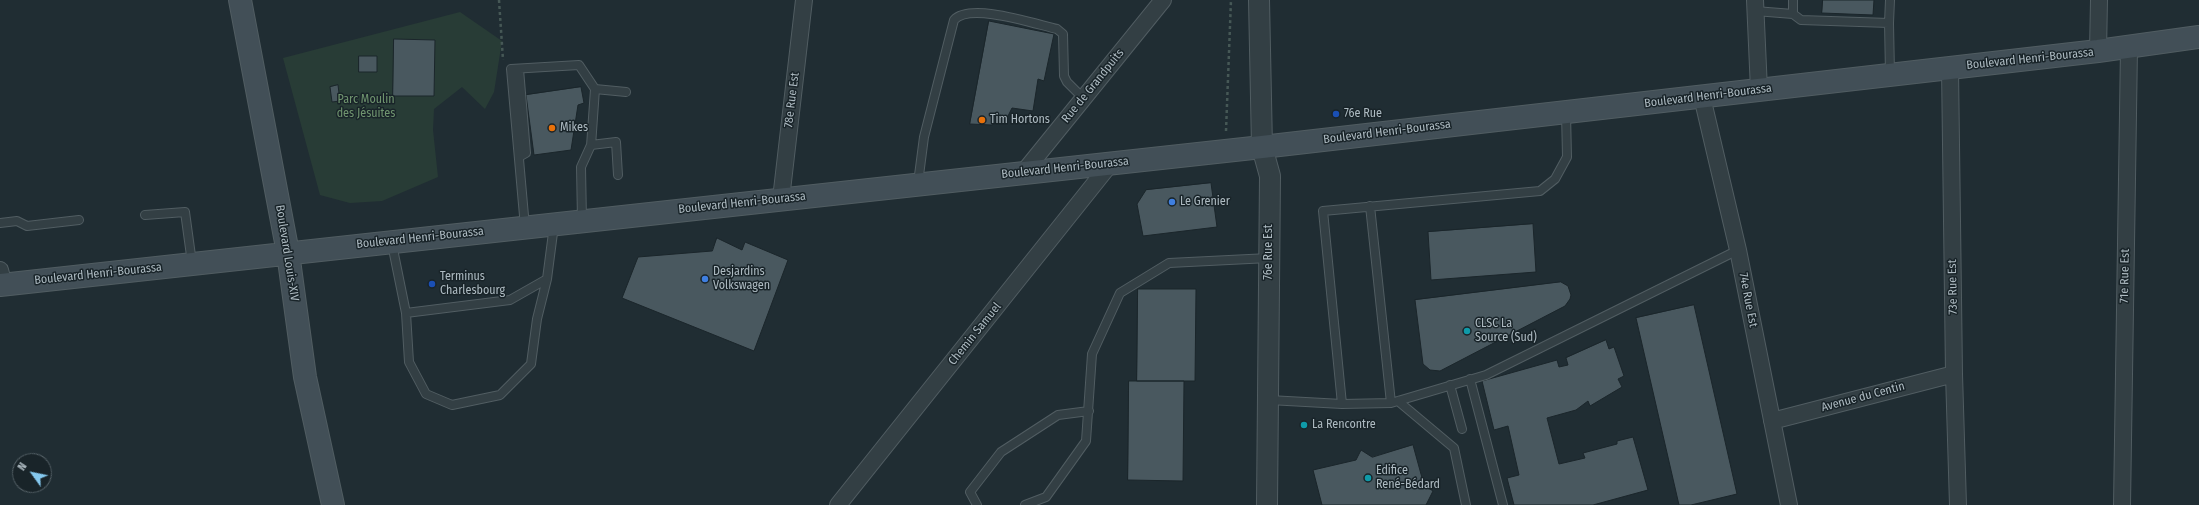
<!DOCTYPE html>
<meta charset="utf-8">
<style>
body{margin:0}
#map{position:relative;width:2199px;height:505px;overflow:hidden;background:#202d33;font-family:"Fira Sans Condensed",sans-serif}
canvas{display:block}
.north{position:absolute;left:12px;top:453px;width:40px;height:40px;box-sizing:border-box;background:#192429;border:1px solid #546066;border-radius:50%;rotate:303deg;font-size:11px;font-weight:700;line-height:16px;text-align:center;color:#adbac1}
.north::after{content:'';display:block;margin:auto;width:14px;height:18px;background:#85c9ef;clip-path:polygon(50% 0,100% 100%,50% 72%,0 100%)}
</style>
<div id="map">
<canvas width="2199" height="505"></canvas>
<div class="north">N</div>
</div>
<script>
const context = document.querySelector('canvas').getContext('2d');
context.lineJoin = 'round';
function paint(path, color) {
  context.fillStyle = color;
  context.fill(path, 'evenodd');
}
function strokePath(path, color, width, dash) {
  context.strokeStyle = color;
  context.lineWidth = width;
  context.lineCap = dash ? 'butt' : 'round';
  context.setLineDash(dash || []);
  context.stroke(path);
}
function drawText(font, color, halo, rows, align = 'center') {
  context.font = font + ' "Fira Sans Condensed",sans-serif';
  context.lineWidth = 3;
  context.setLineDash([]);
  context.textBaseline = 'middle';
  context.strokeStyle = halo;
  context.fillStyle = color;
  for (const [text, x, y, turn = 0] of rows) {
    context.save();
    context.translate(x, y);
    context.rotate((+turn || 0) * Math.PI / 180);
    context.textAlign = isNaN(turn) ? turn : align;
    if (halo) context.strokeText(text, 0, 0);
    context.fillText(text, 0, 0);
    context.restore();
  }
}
paint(new Path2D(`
 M 460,12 L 502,41 L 494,92 L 485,109 L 462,87 L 434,109 L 433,130 L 438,177 L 382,201 L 350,203 L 320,195 L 283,58 Z`), '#283c36');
const building = new Path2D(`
 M 1823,0 L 1874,0 L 1873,15 L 1822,13 Z
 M 989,21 L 1054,34 L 1044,81 L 1038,79 L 1033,111 L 1012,108 L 1008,116 L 992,125 L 970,124 Z
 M 394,39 L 435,40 L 434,96 L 393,96 Z
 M 359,56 L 377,56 L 377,72 L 359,72 Z
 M 338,85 L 340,101 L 332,102 L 330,87 Z
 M 581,87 L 584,103 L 578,105 L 571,150 L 534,155 L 526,95 Z
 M 1211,183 L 1217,227 L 1143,236 L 1137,204 L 1146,190 Z
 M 1533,224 L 1536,272 L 1431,280 L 1428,232 Z
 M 717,238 L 742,250 L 745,242 L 788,260 L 754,351 L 622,298 L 638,257 L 712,251 Z
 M 1561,282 L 1568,286 L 1571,295 L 1570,299 L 1565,306 L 1440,371 L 1430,370 L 1423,364 L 1415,300 Z
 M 1138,289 L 1196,289 L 1195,381 L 1137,381 Z
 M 1694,305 L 1737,494 L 1691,505 L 1679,505 L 1636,318 Z
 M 1606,340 L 1609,349 L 1614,347 L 1624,376 L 1618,379 L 1622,387 L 1590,406 L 1588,401 L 1576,410 L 1547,418 L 1559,464 L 1585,458 L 1583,453 L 1617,444 L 1617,441 L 1633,437 L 1648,490 L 1593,505 L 1514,505 L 1507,478 L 1519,475 L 1508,426 L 1494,430 L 1482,381 L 1557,360 L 1559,367 L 1568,365 L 1566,358 Z
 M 1129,381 L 1184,381 L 1183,481 L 1128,480 Z
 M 1413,445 L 1424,485 L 1433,491 L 1426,505 L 1322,505 L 1313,470 L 1356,460 L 1361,450 L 1372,457 Z`);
paint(building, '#49585f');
strokePath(building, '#1b262b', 1);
const service = new Path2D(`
 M 1755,11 L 1793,14 L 1801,20 L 1889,23 L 1890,74
 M 1793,14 L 1793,0
 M 1889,23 L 1890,0
 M 519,69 L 526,153 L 519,157
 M 595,89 L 626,92
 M 918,183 L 924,137 L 954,20 C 970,2 1035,24 1057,29 L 1063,34 L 1064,76 L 1067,82 L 1083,98
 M 1370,206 L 1391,403
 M 145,215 L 185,212 L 192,263
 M 582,220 L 581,167 L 591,145 L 616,142 L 618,175
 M 0,223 L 17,221 L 27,226 L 79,220
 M 525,227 L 511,69 L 579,65 L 595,89 L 591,146
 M 392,244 L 406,313 L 409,362 L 426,394 L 452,405 L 500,395 L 531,364 L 537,319 L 547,279 L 554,225
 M 406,313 L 510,300 L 547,279
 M 1470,379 L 1503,505
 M 1450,385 L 1462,429
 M 1269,400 L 1342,404 L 1391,403 L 1486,375 L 1738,250
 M 1398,401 L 1454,448 L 1466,505
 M 1342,404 L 1323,211 L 1540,191 L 1555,179 L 1567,157 L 1566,113
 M 977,505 L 970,492 L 1001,452 L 1058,415 L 1089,411
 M 1025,505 L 1046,497 L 1086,441 L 1092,354 L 1120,293 L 1169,263 L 1269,258`);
const minor = new Path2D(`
 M 1755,0 L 1759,90
 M 2098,51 L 2099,0
 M 1950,68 L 1954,374 L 1958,505
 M 1702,97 L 1738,250 L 1789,505
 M 1023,173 L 1163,0
 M 781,199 L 804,0
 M 0,270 L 4,285
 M 1772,421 L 1954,374
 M 838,505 L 1111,163
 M 2122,505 L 2129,48`);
const tertiary = new Path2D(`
 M 1259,0 L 1262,147 L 1270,176 L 1267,505`);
const secondary = new Path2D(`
 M 240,0 L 288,253 L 305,377 L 333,505
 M 0,285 L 1262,147 L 2098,51 L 2199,37`);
strokePath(service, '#515d62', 10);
strokePath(minor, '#515d62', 18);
strokePath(tertiary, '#515d62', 22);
strokePath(secondary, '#515d62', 24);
strokePath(new Path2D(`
 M 499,0 L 503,60
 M 1226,131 L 1231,0`), '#465856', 2.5, [3, 3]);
strokePath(service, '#333f44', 8);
strokePath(minor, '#333f44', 16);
strokePath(tertiary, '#333f44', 20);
strokePath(secondary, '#424f57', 22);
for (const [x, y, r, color] of [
 [1336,114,4,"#1a4fb4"],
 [982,120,4,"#e8710a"],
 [552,128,4,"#e8710a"],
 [1172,202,4,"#3f7fe0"],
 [705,279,4,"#3f7fe0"],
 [432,284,4,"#1a4fb4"],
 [1467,331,4,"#0f9aa8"],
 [1304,425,4,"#0f9aa8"],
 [1368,478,4,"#0f9aa8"]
]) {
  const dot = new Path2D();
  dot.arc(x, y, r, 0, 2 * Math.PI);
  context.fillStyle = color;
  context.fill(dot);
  strokePath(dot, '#192429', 1.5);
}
drawText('12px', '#adbac1', '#192429', [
 ["Boulevard Henri-Bourassa",2030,59,-6],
 ["Rue de Grandpuits",1093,86,-51],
 ["Boulevard Henri-Bourassa",1708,96,-7],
 ["78e Rue Est",792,100,-83],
 ["Boulevard Henri-Bourassa",1387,132,-7],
 ["Boulevard Henri-Bourassa",1065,168,-6],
 ["Boulevard Henri-Bourassa",742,203,-6],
 ["Boulevard Henri-Bourassa",420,238,-6],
 ["76e Rue Est",1269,252,-90],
 ["Boulevard Louis-XIV",287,253,81],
 ["Boulevard Henri-Bourassa",98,274,-6],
 ["71e Rue Est",2125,276,-89],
 ["73e Rue Est",1953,287,-91],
 ["74e Rue Est",1748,300,79],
 ["Chemin Samuel",975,334,-51],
 ["Avenue du Centin",1863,397,-15]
]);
drawText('12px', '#70956f', '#192429', [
 ["Parc Moulin",366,100],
 ["des Jésuites",366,114]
]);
drawText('12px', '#adbac1', '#192429', [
 ["76e Rue",1344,114],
 ["Tim Hortons",990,120],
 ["Mikes",560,128],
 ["Le Grenier",1180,202],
 ["Desjardins",713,272],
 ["Volkswagen",713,286],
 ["Terminus",440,277],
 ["Charlesbourg",440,291],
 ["CLSC La",1475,324],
 ["Source (Sud)",1475,338],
 ["La Rencontre",1312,425],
 ["Edifice",1376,471],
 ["René-Bédard",1376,485]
], 'left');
</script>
